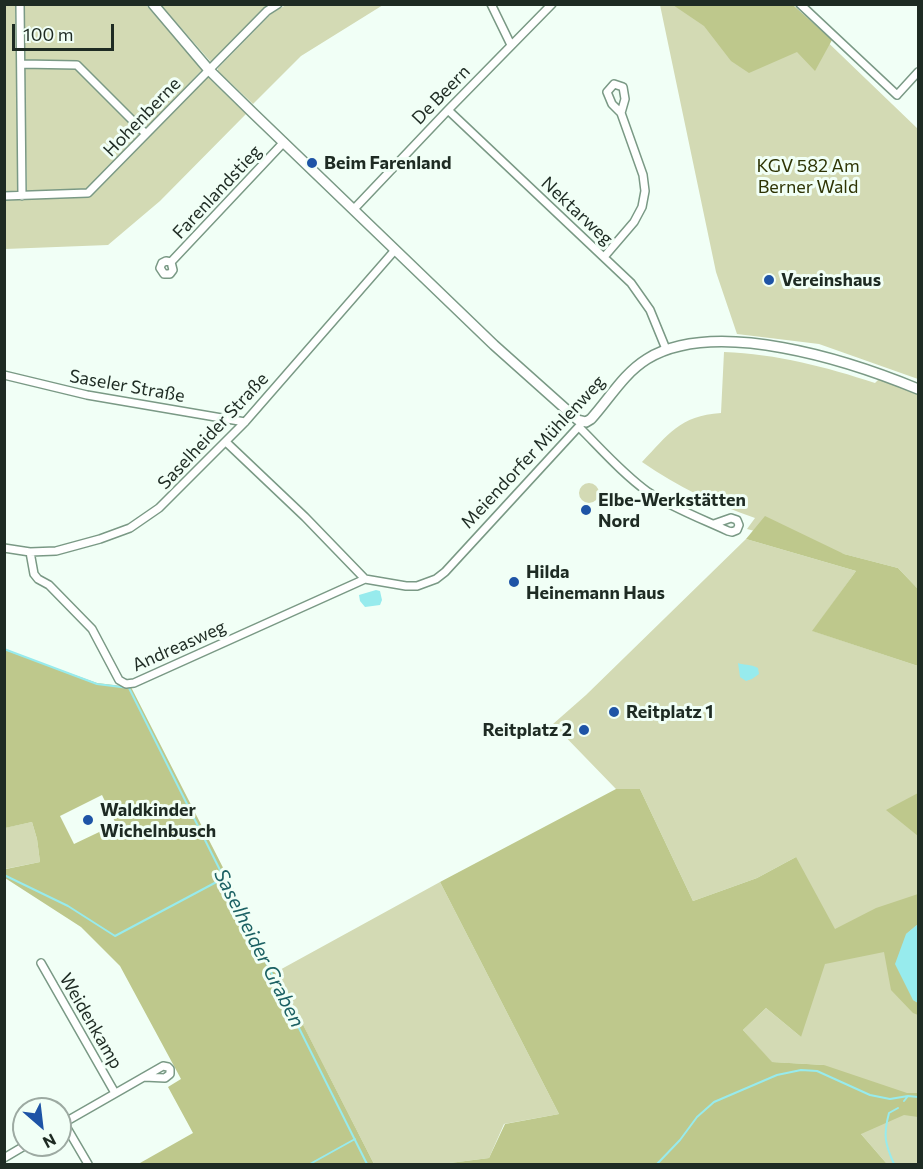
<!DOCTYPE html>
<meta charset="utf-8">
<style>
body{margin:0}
#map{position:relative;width:923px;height:1169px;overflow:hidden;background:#f1fff6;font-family:Commissioner,sans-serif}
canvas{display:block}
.frame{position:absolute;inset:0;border:6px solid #1e2b23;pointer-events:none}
.north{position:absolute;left:12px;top:1097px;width:60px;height:60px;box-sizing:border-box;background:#f1fff6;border:2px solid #9daaa2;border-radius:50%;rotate:152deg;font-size:16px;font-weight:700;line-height:24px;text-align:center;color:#1e2b23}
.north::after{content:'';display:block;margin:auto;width:21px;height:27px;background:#1e54a6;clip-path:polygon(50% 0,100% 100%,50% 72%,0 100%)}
.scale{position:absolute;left:12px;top:24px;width:102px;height:27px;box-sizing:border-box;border:3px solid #1e2b23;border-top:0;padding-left:8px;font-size:18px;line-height:21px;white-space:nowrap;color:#1e2b23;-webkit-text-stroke:4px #f1fff6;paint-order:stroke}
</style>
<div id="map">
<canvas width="923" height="1169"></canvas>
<div class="frame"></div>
<div class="north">N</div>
<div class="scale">100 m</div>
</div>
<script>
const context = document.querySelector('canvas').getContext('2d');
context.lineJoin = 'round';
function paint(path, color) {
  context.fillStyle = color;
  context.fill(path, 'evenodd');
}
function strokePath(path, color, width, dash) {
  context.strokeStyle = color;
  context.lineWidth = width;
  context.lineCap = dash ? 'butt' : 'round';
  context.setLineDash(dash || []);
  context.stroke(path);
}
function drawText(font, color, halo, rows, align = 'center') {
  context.font = font + ' Commissioner,sans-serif';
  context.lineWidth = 6;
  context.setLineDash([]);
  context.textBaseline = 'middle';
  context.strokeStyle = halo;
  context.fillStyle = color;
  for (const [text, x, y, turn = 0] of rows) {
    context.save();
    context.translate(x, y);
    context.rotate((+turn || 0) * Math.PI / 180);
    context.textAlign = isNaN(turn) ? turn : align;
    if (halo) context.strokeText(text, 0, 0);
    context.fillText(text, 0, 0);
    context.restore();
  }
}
paint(new Path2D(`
 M 4,5 L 15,5 L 19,192 L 5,193 Z
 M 24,5 L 146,5 L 201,68 L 201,71 L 149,126 L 145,127 L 77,60 L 25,60 Z
 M 161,5 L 271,5 L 264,8 L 213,61 L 210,61 Z
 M 286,5 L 383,5 L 301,56 L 253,104 L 218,71 L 218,68 L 272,13 Z
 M 660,5 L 789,5 L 918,129 L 918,379 L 819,344 L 737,334 L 716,272 Z
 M 27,68 L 72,68 L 80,70 L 140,132 L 140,136 L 85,190 L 27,192 L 24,70 Z
 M 208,77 L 246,114 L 160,201 L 108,245 L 5,249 L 4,200 L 89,197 Z
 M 724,352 C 777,354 826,367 875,383 L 879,379 L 918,394 L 918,589 L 898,568 L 747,529 L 755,518 C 714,504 678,487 642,462 C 669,434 679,416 721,413 Z
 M579 493a10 10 0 1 1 20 0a10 10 0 1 1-20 0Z
 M 746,539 L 856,571 L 813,631 L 918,666 L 918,1164 L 887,1164 L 861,1134 L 824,1065 L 771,1062 L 743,1030 L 766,1008 L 801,1037 L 796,857 L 757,878 L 693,901 L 640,789 L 616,789 L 553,724 L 586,695 Z
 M 32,822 L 37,839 L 40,862 L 5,869 L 4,828 Z
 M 440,882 L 559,1114 L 504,1124 L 489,1158 L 442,1164 L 374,1164 L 276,972 Z`), '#d3dab4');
paint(new Path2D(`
 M 673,5 L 793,5 L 832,40 L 815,71 L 797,52 L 749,73 L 731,61 L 704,26 Z
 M 765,516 L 844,554 L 898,568 L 918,589 L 918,666 L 812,631 L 856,571 L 746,539 Z
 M 5,650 L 97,683 L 131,687 L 374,1164 L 142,1164 L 140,1163 L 193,1133 L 168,1087 L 181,1079 L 120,966 L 81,927 L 5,878 L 4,865 L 6,869 L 40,862 L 37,839 L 32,822 L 5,828 ZM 102,795 L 116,824 L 74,844 L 60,816 Z
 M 616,789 L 640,789 L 693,901 L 757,878 L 796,857 L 835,929 L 876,908 L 918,894 L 918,924 L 906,934 L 913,1000 L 918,1003 L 918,1015 L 913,1013 L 891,990 L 884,952 L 825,964 L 801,1037 L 766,1008 L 743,1030 L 772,1062 L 824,1065 L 907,1093 L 918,1093 L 918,1117 L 904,1115 L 861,1134 L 887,1164 L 442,1164 L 489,1158 L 505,1124 L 559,1114 L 440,882 Z
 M 918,793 L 918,836 L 886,810 Z`), '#bec88c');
paint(new Path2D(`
 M 376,590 L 380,591 L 382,600 L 380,605 L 365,607 L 360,601 L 359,595 Z
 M 738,663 C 742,665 751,664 758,668 L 759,674 L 752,679 L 746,681 L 740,677 Z
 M 918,924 L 918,1003 L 913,1000 L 895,964 L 906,934 Z`), '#97ebed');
strokePath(new Path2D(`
 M 4,649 L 97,684 L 129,688 L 367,1164
 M 4,875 L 68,906 L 115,936 L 224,878
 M 904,1101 L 908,1096
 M 310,1164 L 355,1139
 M 657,1164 L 680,1140 L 697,1117 L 714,1102 L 777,1075 L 801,1070 L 817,1071 L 870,1095 L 890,1099 L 908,1096 L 918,1097
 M 894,1164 C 885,1144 883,1135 889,1113 L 898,1108`), '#97ebed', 2);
const minor = new Path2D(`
 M 20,4 L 22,196
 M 491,4 L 511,45
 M 800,4 L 897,95 L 918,72
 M 21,64 L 77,65 L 146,134
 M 448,110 L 631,283 L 650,310 L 666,349
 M 4,196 L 88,193 L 267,11 L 278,4
 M 354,209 L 448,110 L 552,4
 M 604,257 L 634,222 L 642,207 L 645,191 L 643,175 L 621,113 L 612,104 L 607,92 L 614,84 L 623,87 L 625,99 L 621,113
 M 171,262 L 173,270 L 170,274 L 164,274 L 160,268 L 162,263 L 166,261 L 171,262 L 284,142
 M 4,375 L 87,395 L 245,422
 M 580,428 C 602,450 623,474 648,492 C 673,508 702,519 728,531 L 732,532 L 737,530 L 739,525 L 737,520 L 731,518 L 714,524
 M 226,442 L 305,517 L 365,579 L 406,586 L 417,586 L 436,579 L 445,572 L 583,422
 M 4,548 L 30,552 L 56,551 L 100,539 L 130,528 L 159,508 L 245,422 L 395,250
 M 30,552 L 34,574 L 38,579 L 49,585 L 92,629 L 119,680 L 126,684 L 134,683 L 365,579
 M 41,963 L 115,1093
 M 64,1123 L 88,1164
 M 60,1125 L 163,1066 L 168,1067 L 170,1069 L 170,1074 L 165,1078 L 144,1077
 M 4,1158 L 26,1145`);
const tertiary = new Path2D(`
 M 153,4 L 209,70 L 253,113 L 494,345 L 578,420 L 586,422 L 591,419 C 610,398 623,374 647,359 C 716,317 850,361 918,389`);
strokePath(minor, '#7a9985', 10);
strokePath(tertiary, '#7a9985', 12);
strokePath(minor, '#fff', 7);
strokePath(tertiary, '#fff', 9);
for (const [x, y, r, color] of [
 [312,163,6,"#1e54a6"],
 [769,280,6,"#1e54a6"],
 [586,510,6,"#1e54a6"],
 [514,582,6,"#1e54a6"],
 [614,712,6,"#1e54a6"],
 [584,730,6,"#1e54a6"],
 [88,820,6,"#1e54a6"]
]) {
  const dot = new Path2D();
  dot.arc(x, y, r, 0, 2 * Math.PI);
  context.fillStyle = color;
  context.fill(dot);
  strokePath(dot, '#f1fff6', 2);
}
drawText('18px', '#1e2b23', '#f1fff6', [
 ["De Beern",441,95,-46],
 ["Hohenberne",142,117,-46],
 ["Farenlandstieg",217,192,-47],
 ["Nektarweg",577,211,43],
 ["Saseler Straße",127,386,10],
 ["Saselheider Straße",213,431,-47],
 ["Meiendorfer Mühlenweg",533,452,-47],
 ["Andreasweg",179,646,-24],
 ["Weidenkamp",91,1021,60]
]);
drawText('bold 18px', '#1e2b23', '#f1fff6', [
 ["Beim Farenland",324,163],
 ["Vereinshaus",781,280],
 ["Elbe-Werkstätten",598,500],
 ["Nord",598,521],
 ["Hilda",526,572],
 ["Heinemann Haus",526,593],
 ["Reitplatz 1",626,712],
 ["Reitplatz 2",572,730,"right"],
 ["Waldkinder",100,810],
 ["Wichelnbusch",100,831]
], 'left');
drawText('18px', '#2e3404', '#f1fff6', [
 ["KGV 582 Am",808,166],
 ["Berner Wald",808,187]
]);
drawText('italic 20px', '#1c6163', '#f1fff6', [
 ["Saselheider Graben",259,948,63]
]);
</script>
